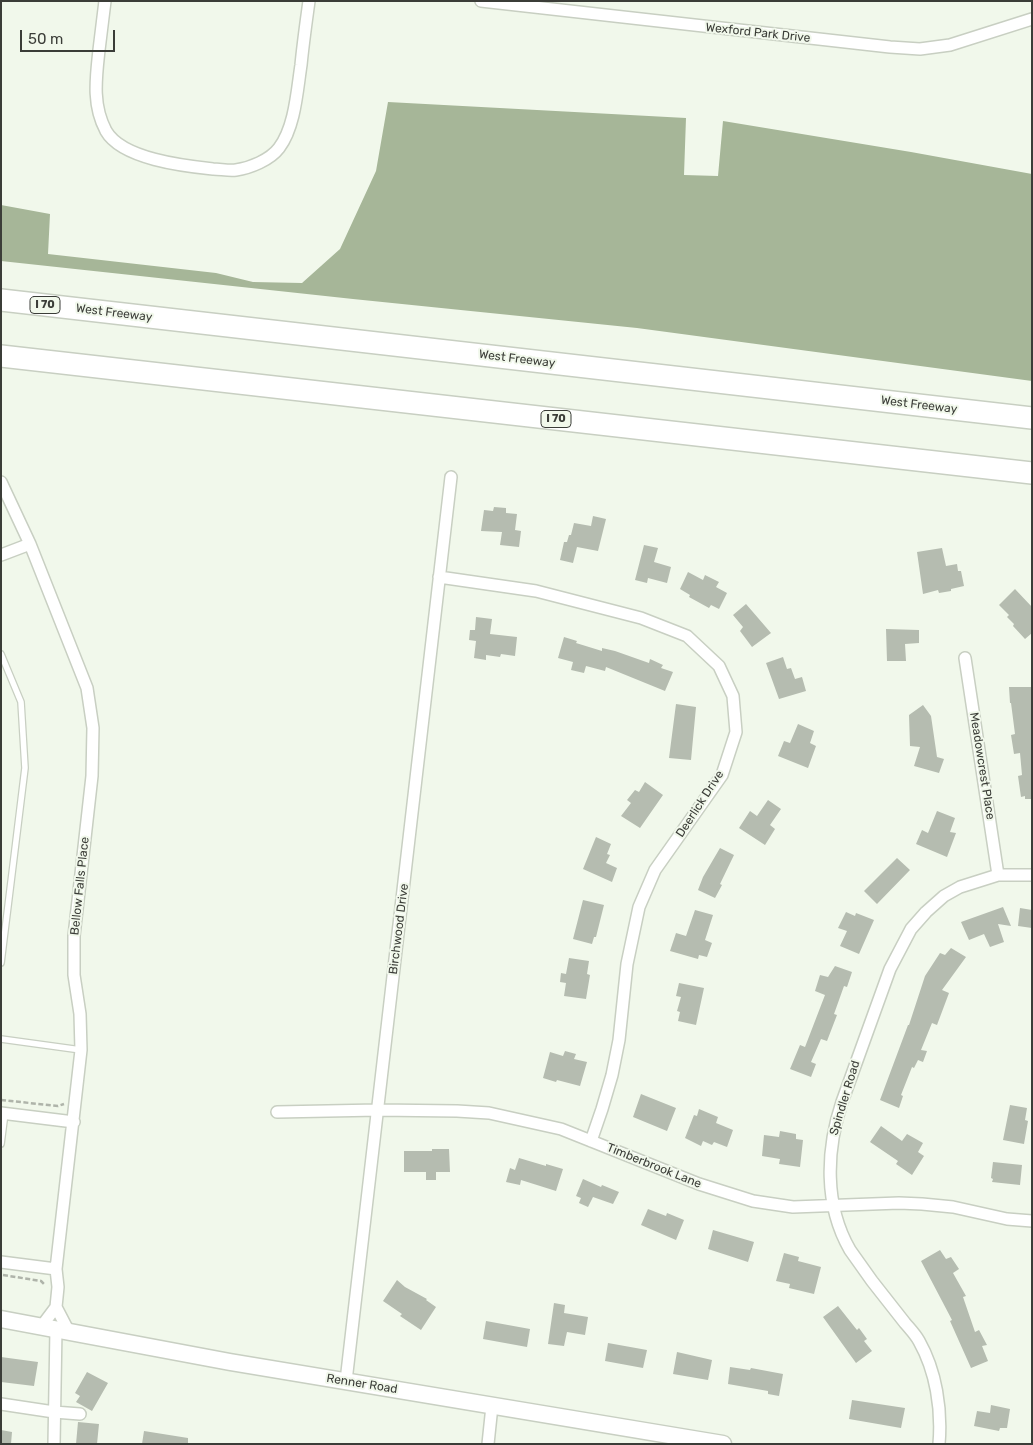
<!DOCTYPE html>
<style>
body{margin:0}
#map{position:relative;width:1033px;height:1445px;overflow:hidden;background:#f1f8eb;font-family:Rubik,sans-serif}
canvas{display:block}
.frame{position:absolute;inset:0;border:2px solid #3b3d38;pointer-events:none}
.scale{position:absolute;left:20px;top:30px;width:95px;height:22px;box-sizing:border-box;border:2px solid #3b3d38;border-top:0;padding-left:6px;font-size:15px;line-height:18px;white-space:nowrap;color:#3b3d38;-webkit-text-stroke:4px #f1f8eb;paint-order:stroke}
</style>
<div id="map">
<canvas width="1033" height="1445"></canvas>
<div class="frame"></div>
<div class="scale">50 m</div>
</div>
<script>
const context = document.querySelector('canvas').getContext('2d');
context.lineJoin = 'round';
function paint(path, color) {
  context.fillStyle = color;
  context.fill(path, 'evenodd');
}
function strokePath(path, color, width, dash) {
  context.strokeStyle = color;
  context.lineWidth = width;
  context.lineCap = dash ? 'butt' : 'round';
  context.setLineDash(dash || []);
  context.stroke(path);
}
function drawText(font, color, halo, rows, align = 'center') {
  context.font = font + ' Rubik,sans-serif';
  context.lineWidth = 4;
  context.setLineDash([]);
  context.textBaseline = 'middle';
  context.strokeStyle = halo;
  context.fillStyle = color;
  for (const [text, x, y, turn = 0] of rows) {
    context.save();
    context.translate(x, y);
    context.rotate((+turn || 0) * Math.PI / 180);
    context.textAlign = isNaN(turn) ? turn : align;
    if (halo) context.strokeText(text, 0, 0);
    context.fillText(text, 0, 0);
    context.restore();
  }
}
paint(new Path2D(`
 M 388,102 L 686,118 L 684,175 L 718,176 L 723,121 L 911,152 L 1032,174 L 1032,381 L 637,328 L 353,299 L 1,261 L 1,205 L 50,214 L 48,254 L 216,273 L 253,282 L 302,283 L 340,249 L 376,171 Z`), '#a6b698');
paint(new Path2D(`
 M 494,507 L 506,508 L 506,513 L 517,514 L 515,530 L 521,531 L 519,547 L 500,545 L 502,532 L 481,531 L 484,510 L 493,511 Z
 M 593,516 L 606,519 L 598,551 L 577,547 L 573,563 L 560,560 L 564,542 L 567,542 L 569,535 L 571,535 L 574,523 L 591,526 Z
 M 644,545 L 658,548 L 654,562 L 671,567 L 667,583 L 648,578 L 647,583 L 635,580 Z
 M 942,548 L 946,566 L 957,564 L 958,571 L 961,571 L 964,586 L 951,589 L 951,591 L 939,593 L 938,590 L 923,594 L 917,552 Z
 M 688,572 L 703,580 L 705,575 L 719,582 L 716,587 L 727,593 L 719,609 L 711,605 L 709,608 L 689,597 L 690,595 L 680,589 Z
 M 1015,589 L 1032,607 L 1032,633 L 1025,639 L 1013,626 L 1014,624 L 1007,617 L 1009,615 L 999,605 Z
 M 746,604 L 771,633 L 752,647 L 740,631 L 743,627 L 733,615 Z
 M 476,617 L 492,619 L 490,634 L 517,637 L 515,656 L 501,654 L 500,657 L 486,655 L 486,660 L 474,658 L 476,641 L 469,640 L 470,630 L 475,630 Z
 M 886,629 L 919,630 L 919,643 L 905,644 L 906,661 L 887,661 Z
 M 564,637 L 577,641 L 576,643 L 602,651 L 602,648 L 615,651 L 649,663 L 650,659 L 663,665 L 661,668 L 673,672 L 665,691 L 606,667 L 605,671 L 586,666 L 584,673 L 571,670 L 573,662 L 558,658 Z
 M 783,657 L 787,669 L 791,668 L 795,679 L 802,677 L 806,691 L 779,699 L 766,663 Z
 M 1009,687 L 1032,687 L 1032,799 L 1025,799 L 1025,796 L 1021,797 L 1018,776 L 1022,775 L 1020,753 L 1014,754 L 1011,735 L 1015,734 L 1011,703 L 1010,703 Z
 M 676,704 L 696,707 L 691,760 L 669,758 Z
 M 923,705 L 931,716 L 937,757 L 944,759 L 939,773 L 914,766 L 920,747 L 910,746 L 909,715 Z
 M 798,724 L 814,731 L 810,743 L 816,746 L 808,768 L 778,756 L 784,741 L 790,743 Z
 M 645,782 L 663,795 L 640,828 L 621,816 L 631,803 L 627,800 L 635,790 L 639,792 Z
 M 768,800 L 781,809 L 770,825 L 775,829 L 765,845 L 739,828 L 750,811 L 757,816 Z
 M 937,811 L 955,818 L 950,832 L 956,833 L 947,857 L 916,844 L 922,830 L 928,833 Z
 M 596,837 L 611,844 L 607,854 L 610,855 L 606,863 L 617,868 L 612,882 L 583,869 Z
 M 720,848 L 734,855 L 720,884 L 722,885 L 715,898 L 698,890 L 703,877 Z
 M 897,858 L 910,870 L 877,904 L 864,891 Z
 M 583,900 L 604,905 L 596,937 L 594,937 L 592,944 L 573,939 Z
 M 1003,907 L 1011,926 L 998,924 L 1004,942 L 990,947 L 984,934 L 969,940 L 961,922 Z
 M 1020,908 L 1032,910 L 1032,928 L 1018,926 Z
 M 695,910 L 713,915 L 705,940 L 712,943 L 707,957 L 699,955 L 698,959 L 670,951 L 676,933 L 686,936 Z
 M 846,912 L 855,916 L 856,913 L 874,920 L 859,954 L 840,946 L 847,931 L 838,928 Z
 M 951,948 L 966,957 L 942,990 L 949,993 L 937,1025 L 932,1023 L 921,1050 L 927,1051 L 923,1062 L 918,1060 L 914,1068 L 912,1067 L 901,1095 L 903,1096 L 899,1108 L 880,1100 L 908,1025 L 909,1025 L 925,976 L 940,953 L 945,955 Z
 M 569,958 L 589,961 L 587,974 L 590,975 L 586,999 L 564,996 L 566,983 L 560,982 L 561,973 L 566,974 Z
 M 835,966 L 852,972 L 847,987 L 844,986 L 834,1014 L 837,1015 L 827,1041 L 821,1039 L 811,1062 L 816,1064 L 811,1077 L 790,1069 L 800,1045 L 805,1047 L 825,995 L 815,991 L 820,975 L 828,977 Z
 M 679,983 L 704,988 L 696,1025 L 678,1021 L 680,1012 L 677,1011 L 681,997 L 676,996 Z
 M 565,1051 L 576,1054 L 574,1059 L 587,1062 L 580,1086 L 557,1080 L 556,1082 L 543,1078 L 550,1052 L 563,1056 Z
 M 641,1094 L 676,1108 L 667,1131 L 633,1117 Z
 M 1010,1105 L 1027,1108 L 1025,1120 L 1028,1121 L 1024,1144 L 1003,1140 Z
 M 699,1109 L 718,1117 L 716,1123 L 733,1130 L 727,1147 L 714,1142 L 712,1145 L 703,1141 L 701,1146 L 685,1138 L 694,1115 L 697,1116 Z
 M 881,1126 L 902,1141 L 907,1134 L 923,1143 L 918,1152 L 924,1156 L 912,1175 L 896,1164 L 898,1161 L 870,1142 Z
 M 780,1131 L 796,1134 L 796,1139 L 803,1140 L 800,1167 L 779,1164 L 780,1159 L 762,1156 L 764,1135 L 779,1137 Z
 M 432,1149 L 449,1149 L 450,1172 L 436,1172 L 436,1180 L 426,1180 L 426,1172 L 404,1172 L 404,1151 L 432,1151 Z
 M 519,1158 L 546,1166 L 546,1164 L 563,1169 L 556,1191 L 521,1180 L 520,1185 L 506,1182 L 510,1168 L 515,1170 Z
 M 993,1162 L 1022,1165 L 1020,1185 L 992,1182 L 993,1179 L 991,1178 Z
 M 583,1179 L 601,1187 L 602,1185 L 619,1192 L 613,1204 L 593,1197 L 588,1207 L 579,1203 L 581,1198 L 576,1196 Z
 M 648,1209 L 666,1216 L 667,1213 L 684,1220 L 676,1240 L 641,1225 Z
 M 713,1230 L 754,1242 L 748,1262 L 708,1249 Z
 M 940,1250 L 946,1259 L 951,1257 L 959,1269 L 953,1273 L 966,1296 L 963,1297 L 975,1332 L 979,1330 L 987,1345 L 982,1346 L 988,1361 L 971,1368 L 950,1321 L 952,1320 L 921,1261 Z
 M 784,1253 L 799,1257 L 798,1261 L 821,1267 L 814,1294 L 789,1288 L 790,1284 L 776,1281 Z
 M 397,1280 L 405,1287 L 427,1299 L 426,1300 L 436,1307 L 421,1330 L 400,1316 L 402,1314 L 383,1301 Z
 M 554,1303 L 565,1305 L 564,1313 L 588,1317 L 585,1335 L 567,1332 L 564,1346 L 548,1344 Z
 M 838,1306 L 857,1330 L 859,1328 L 867,1339 L 864,1341 L 872,1351 L 856,1363 L 823,1317 Z
 M 486,1321 L 530,1329 L 527,1347 L 483,1339 Z
 M 608,1343 L 647,1350 L 643,1368 L 605,1361 Z
 M 677,1352 L 712,1360 L 708,1380 L 673,1374 Z
 M 1,1357 L 38,1362 L 34,1386 L 1,1382 Z
 M 730,1367 L 750,1370 L 751,1368 L 783,1374 L 779,1396 L 768,1394 L 768,1391 L 728,1384 Z
 M 87,1372 L 108,1383 L 92,1411 L 76,1402 L 80,1396 L 75,1393 Z
 M 852,1400 L 905,1408 L 901,1428 L 849,1419 Z
 M 991,1405 L 1010,1409 L 1007,1428 L 1000,1428 L 999,1431 L 974,1426 L 977,1411 L 990,1413 Z
 M 78,1422 L 99,1424 L 97,1444 L 76,1444 Z
 M 1,1430 L 12,1432 L 11,1444 L 1,1444 Z
 M 144,1431 L 188,1438 L 188,1444 L 142,1444 Z`), '#b5bcb0');
const service = new Path2D(`
 M 1,654 L 21,702 L 25,768 L 1,963
 M 1,1039 L 81,1050
 M 1,1144 L 5,1113`);
const minor = new Path2D(`
 M 105,1 C 103,18 101,34 99,50 C 96,78 92,105 106,131 C 122,159 184,166 213,169 C 220,169 229,171 236,170 C 250,168 270,160 279,148 C 295,127 297,91 301,65 C 303,44 306,23 309,1
 M 481,1 L 890,47 L 920,49 L 950,45 L 1032,19
 M 1,482 L 30,544 L 87,688 L 93,728 L 92,776 L 74,936 L 74,975 L 80,1014 L 81,1050 L 56,1269 L 58,1287 L 56,1307 L 41,1327
 M 1,555 L 30,544
 M 439,577 L 536,591 L 641,618 L 687,636 L 719,666 L 733,696 L 736,732 L 722,775 L 655,870 L 639,907 L 627,964 L 619,1040 L 612,1075 L 602,1109 L 591,1141
 M 965,658 L 998,875
 M 277,1112 L 378,1110 L 457,1111 L 489,1113 L 561,1129 L 699,1184 L 753,1201 L 793,1207 L 899,1203 L 922,1204 L 953,1207 L 1007,1219 L 1032,1221
 M 1,1113 L 74,1122
 M 1,1262 L 56,1269
 M 56,1307 L 69,1332
 M 346,1381 L 451,477
 M 1,1404 L 54,1412 L 80,1414
 M 54,1444 L 56,1329
 M 488,1444 L 492,1406
 M 939,1444 C 942,1409 936,1371 919,1341 C 915,1334 910,1329 905,1323 C 894,1309 883,1295 872,1281 C 865,1271 857,1260 850,1250 C 824,1205 826,1150 842,1102 L 890,969 L 911,929 L 926,912 L 944,896 L 960,887 L 998,875 L 1032,875`);
const secondary = new Path2D(`
 M 1,1319 L 230,1362 L 723,1444`);
const motorway = new Path2D(`
 M 1,300 L 1032,418
 M 1,356 L 1032,473`);
strokePath(service, '#c8cfc2', 8);
strokePath(minor, '#c8cfc2', 14);
strokePath(secondary, '#c8cfc2', 19);
strokePath(motorway, '#c8cfc2', 24);
strokePath(new Path2D(`
 M 1,1100 L 58,1106 L 64,1104
 M 3,1275 L 41,1281 L 45,1285`), '#afb4aa', 2.5, [5, 2.5]);
strokePath(service, '#fff', 5.5);
strokePath(minor, '#fff', 11);
strokePath(secondary, '#fff', 16);
strokePath(motorway, '#fff', 21);
for (const [x, y, w] of [
 [45,305,30],
 [556,419,30]
]) {
  const box = new Path2D();
  box.roundRect(x - w / 2, y - 8.5, w, 17, 4);
  context.fillStyle = '#f1f8eb';
  context.fill(box);
  strokePath(box, '#3b3d38', 1);
}
drawText('bold 11px', '#3b3d38', null, [
 ["I 70",45,305],
 ["I 70",556,419]
]);
drawText('12px', '#3b3d38', '#f1f8eb', [
 ["Wexford Park Drive",758,33,6],
 ["West Freeway",114,313,7],
 ["West Freeway",517,359,7],
 ["West Freeway",919,405,7],
 ["Meadowcrest Place",982,766,81],
 ["Deerlick Drive",700,804,-57],
 ["Bellow Falls Place",80,886,-84],
 ["Birchwood Drive",399,929,-83],
 ["Spindler Road",845,1098,-73],
 ["Timberbrook Lane",654,1166,22],
 ["Renner Road",362,1384,9]
]);
</script>
